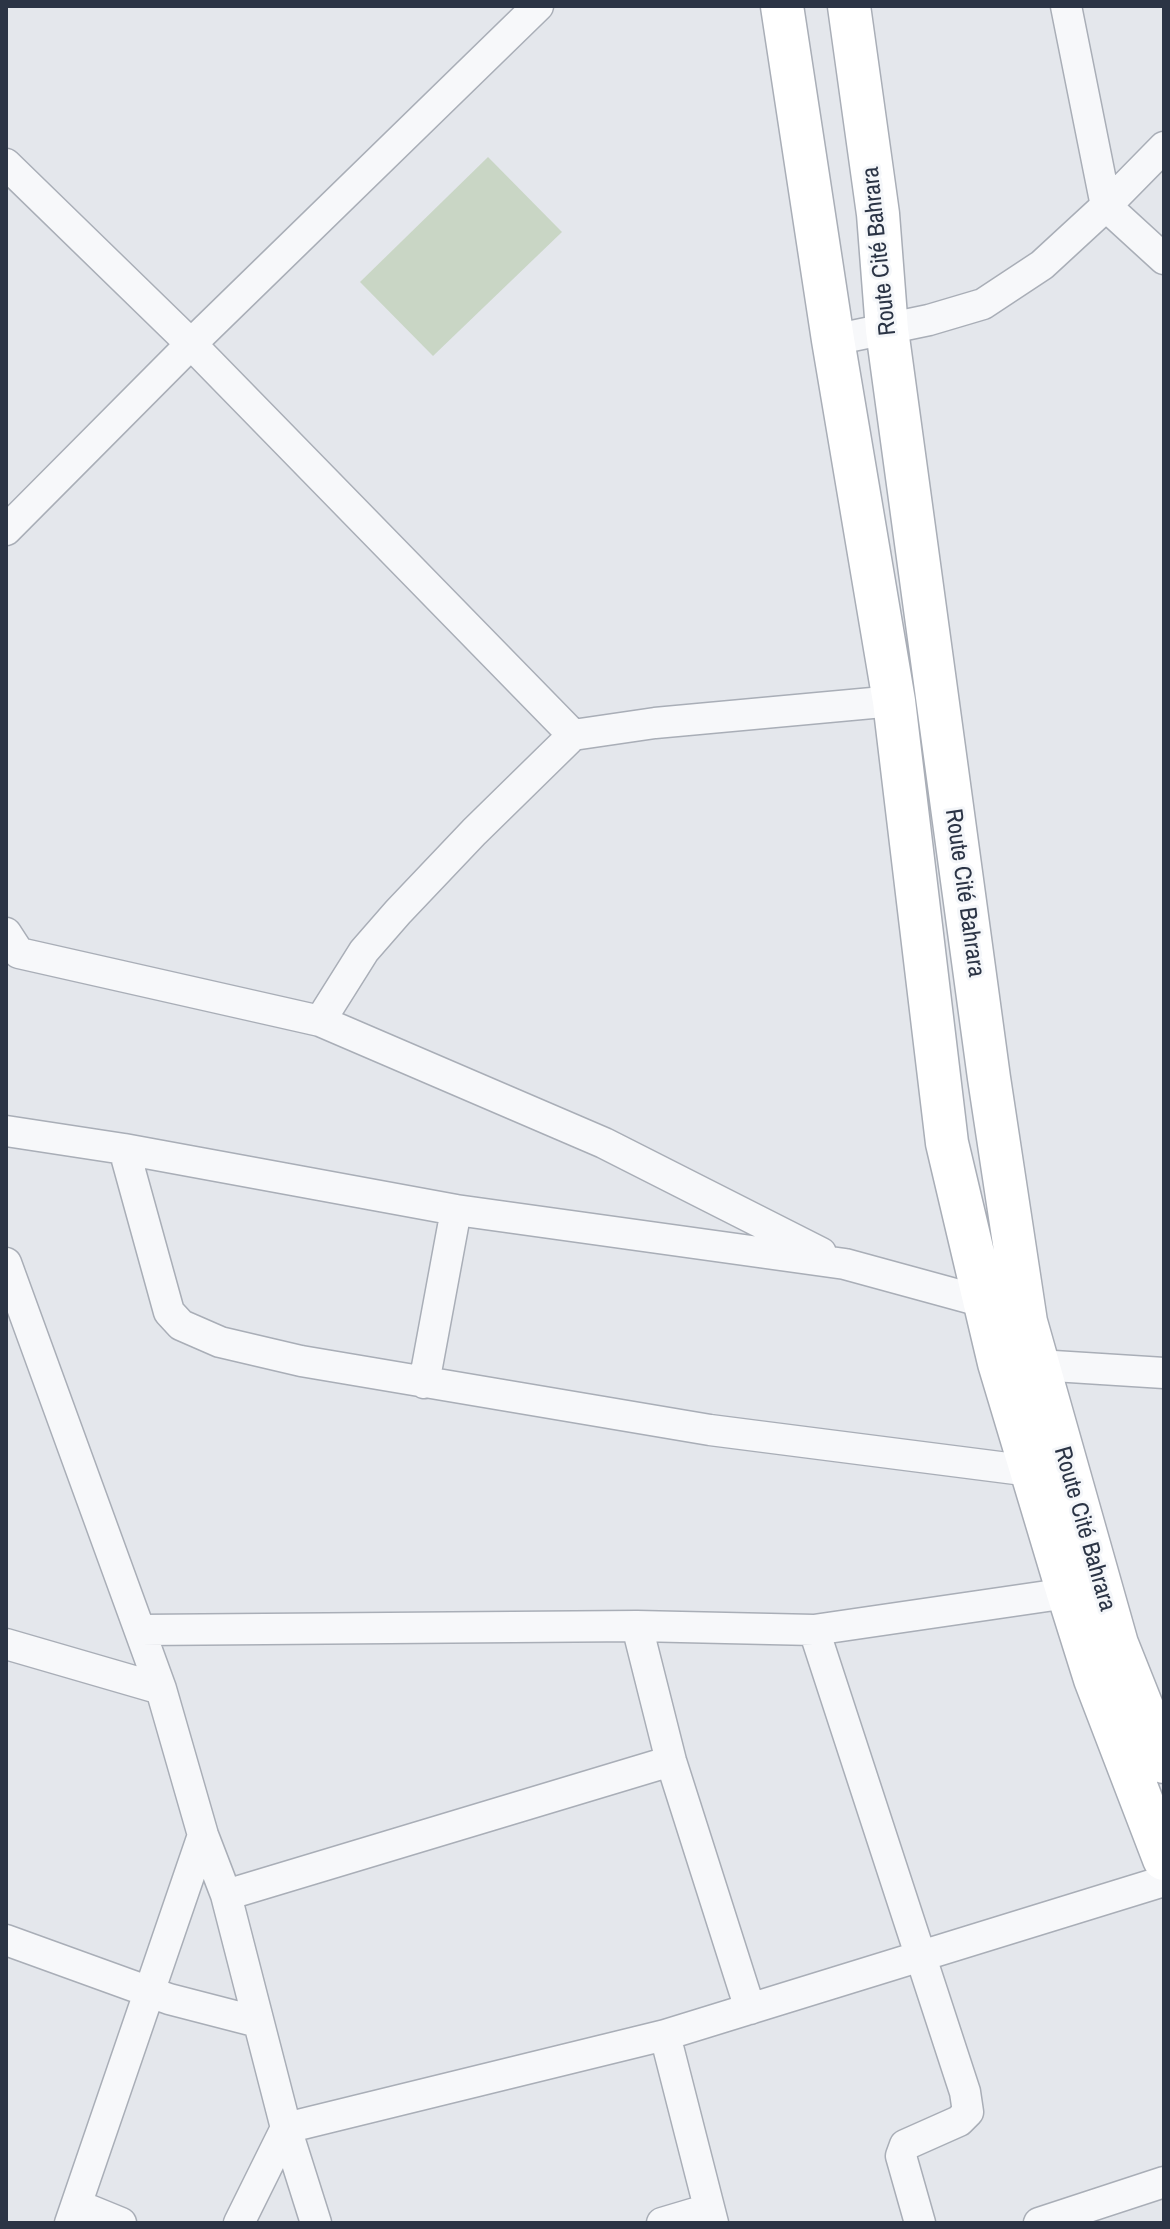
<!DOCTYPE html>
<meta charset="utf-8">
<style>
body{margin:0}
#map{position:relative;width:1170px;height:2229px;overflow:hidden;background:#e4e7ec;font-family:"Archivo Narrow",sans-serif}
canvas{display:block}
.frame{position:absolute;inset:0;border:8px solid #2b3445;pointer-events:none}
</style>
<div id="map">
<canvas width="1170" height="2229"></canvas>
<div class="frame"></div>
</div>
<script>
const context = document.querySelector('canvas').getContext('2d');
context.lineJoin = 'round';
function paint(path, color) {
  context.fillStyle = color;
  context.fill(path, 'evenodd');
}
function strokePath(path, color, width, dash) {
  context.strokeStyle = color;
  context.lineWidth = width;
  context.lineCap = dash ? 'butt' : 'round';
  context.setLineDash(dash || []);
  context.stroke(path);
}
function drawText(font, color, halo, rows, align = 'center') {
  context.font = font + ' "Archivo Narrow",sans-serif';
  context.lineWidth = 6;
  context.setLineDash([]);
  context.textBaseline = 'middle';
  context.strokeStyle = halo;
  context.fillStyle = color;
  for (const [text, x, y, turn = 0] of rows) {
    context.save();
    context.translate(x, y);
    context.rotate((+turn || 0) * Math.PI / 180);
    context.textAlign = isNaN(turn) ? turn : align;
    if (halo) context.strokeText(text, 0, 0);
    context.fillText(text, 0, 0);
    context.restore();
  }
}
paint(new Path2D(`
 M 488,157 L 562,232 L 433,356 L 360,282 Z`), '#c9d6c5');
const street = new Path2D(`
 M 1164,147 L 1106,206 L 1164,259
 M 6,164 L 191,344 L 573,735
 M 833,340 L 929,320 L 983,304 L 1042,265 L 1106,206 L 1066,6
 M 6,530 L 191,344 L 538,6
 M 6,933 L 19,953 L 320,1021 L 604,1143 L 821,1253
 M 320,1021 L 364,951 L 398,912 L 474,832 L 573,735 L 655,723 L 894,701
 M 6,1131 L 124,1149 L 456,1210 L 845,1264 L 984,1302 L 1000,1301
 M 124,1149 L 169,1312 L 181,1325 L 220,1342 L 301,1361 L 710,1430 L 1031,1471
 M 6,1263 L 161,1689 L 203,1835 L 226,1895 L 286,2128 L 316,2223
 M 1038,1365 L 1164,1373
 M 424,1383 L 456,1210
 M 637,1626 L 671,1761 L 750,2009
 M 141,1630 L 637,1626 L 814,1630 L 1068,1593
 M 814,1630 L 965,2092 L 968,2112 L 959,2121 L 905,2145 L 901,2156 L 920,2223
 M 6,1644 L 161,1689
 M 226,1895 L 671,1761
 M 6,1940 L 169,1999 L 258,2022
 M 665,2035 L 713,2223
 M 77,2205 L 121,2223
 M 70,2223 L 203,1835
 M 239,2223 L 286,2128 L 665,2035 L 1164,1881
 M 662,2223 L 709,2209
 M 1039,2223 L 1164,2182`);
const secondary = new Path2D(`
 M 782,6 L 833,340 L 894,701 L 947,1143 L 999,1363 L 1068,1593 L 1095,1679 L 1164,1859
 M 849,6 L 878,214 L 887,330 L 989,1078 L 1026,1322 L 1117,1644 L 1164,1762`);
strokePath(street, '#a9aeb7', 33);
strokePath(secondary, '#a9aeb7', 45);
strokePath(street, '#f7f8fa', 30);
strokePath(secondary, '#fff', 42);
drawText('24px', '#2b3445', '#f4f6f9', [
 ["Route Cité Bahrara",880,251,-96],
 ["Route Cité Bahrara",964,893,82],
 ["Route Cité Bahrara",1084,1529,74]
]);
</script>
